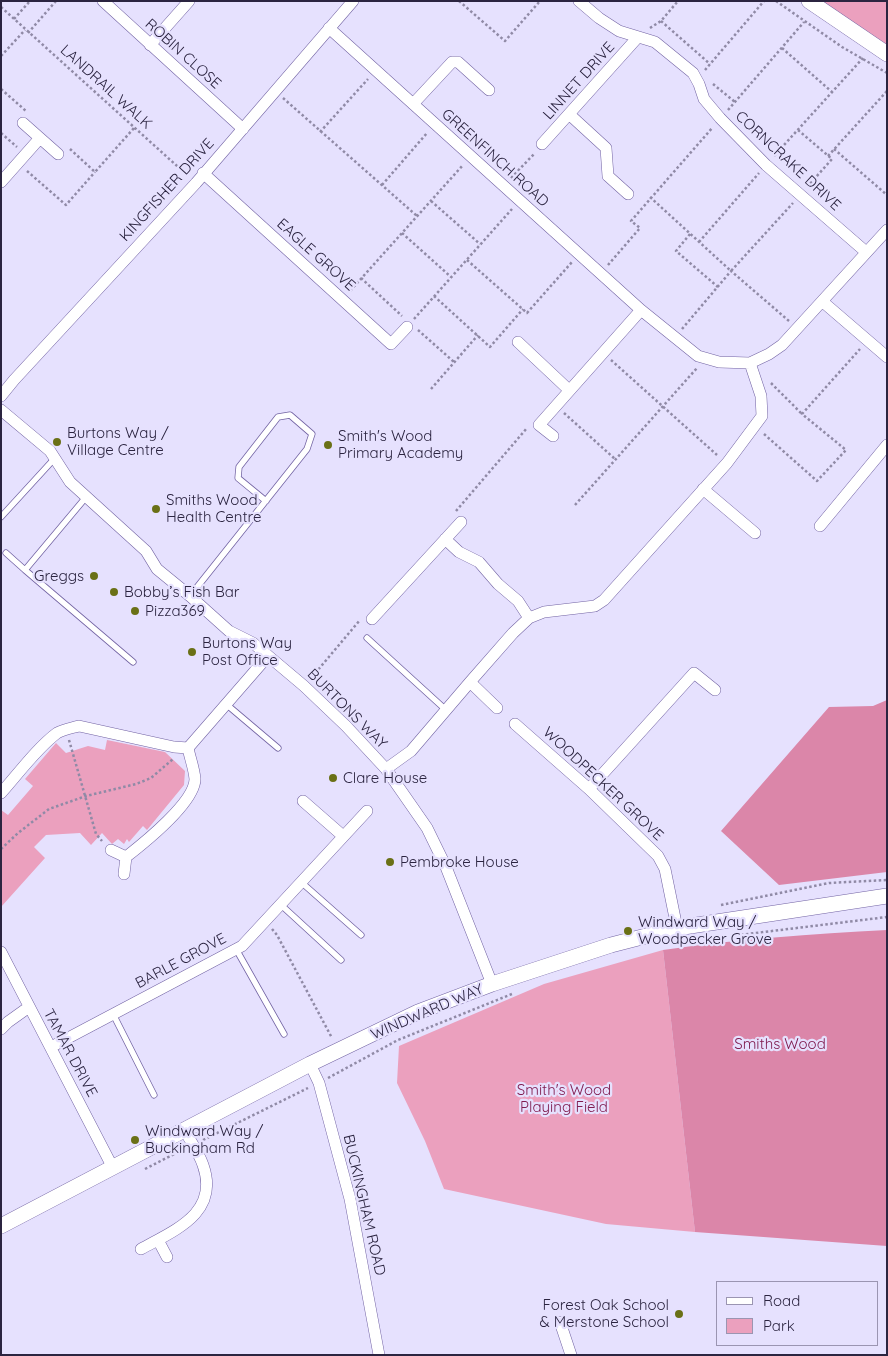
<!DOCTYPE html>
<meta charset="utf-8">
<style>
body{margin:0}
#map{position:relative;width:888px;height:1356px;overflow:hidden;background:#e6e1fe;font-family:Quicksand,sans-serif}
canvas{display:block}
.frame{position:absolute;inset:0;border:2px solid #2b2440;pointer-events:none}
.legend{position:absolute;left:716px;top:1281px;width:162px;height:65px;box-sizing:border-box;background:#e6e1fe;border:1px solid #9b95b2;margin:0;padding:6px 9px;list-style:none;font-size:15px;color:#2b2440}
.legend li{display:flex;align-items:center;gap:10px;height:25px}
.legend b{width:25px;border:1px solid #9b95b2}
</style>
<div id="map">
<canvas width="888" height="1356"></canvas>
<div class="frame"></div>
<ul class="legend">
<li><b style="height:6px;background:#fff"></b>Road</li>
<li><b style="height:14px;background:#eba0be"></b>Park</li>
</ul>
</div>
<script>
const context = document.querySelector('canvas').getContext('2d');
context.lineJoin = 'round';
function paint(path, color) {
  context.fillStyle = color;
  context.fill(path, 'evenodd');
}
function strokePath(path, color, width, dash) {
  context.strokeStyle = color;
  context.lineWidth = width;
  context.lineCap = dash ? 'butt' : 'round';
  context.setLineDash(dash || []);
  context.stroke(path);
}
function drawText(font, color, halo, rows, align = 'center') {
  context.font = font + ' Quicksand,sans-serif';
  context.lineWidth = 4.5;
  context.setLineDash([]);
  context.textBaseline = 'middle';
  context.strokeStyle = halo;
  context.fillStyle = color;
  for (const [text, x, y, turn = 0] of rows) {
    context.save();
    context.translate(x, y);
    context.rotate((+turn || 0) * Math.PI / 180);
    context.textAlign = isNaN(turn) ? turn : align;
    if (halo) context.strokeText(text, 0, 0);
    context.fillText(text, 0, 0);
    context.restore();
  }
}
paint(new Path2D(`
 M 821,1 L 887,1 L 887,45 Z
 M 107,740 L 165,752 L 185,771 L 184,785 L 147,830 L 143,826 L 129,842 L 127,839 L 124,844 L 118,839 L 112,844 L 102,833 L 91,845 L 80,833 L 46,835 L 34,847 L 45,858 L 1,907 L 1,810 L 8,815 L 33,786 L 25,779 L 56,743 L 66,753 L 88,746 L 105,750 Z
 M 663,950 L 695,1232 L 606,1224 L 444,1189 L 425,1141 L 397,1083 L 399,1046 L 544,984 Z`), '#eba0be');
paint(new Path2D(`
 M 887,700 L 887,872 L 779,885 L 721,831 L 829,707 L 873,706 Z
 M 887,930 L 887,1246 L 695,1232 L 663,950 C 737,939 812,934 887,930 Z`), '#db86a9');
const service = new Path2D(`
 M 87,496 L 25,570 L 133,662
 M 1,517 L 55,458
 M 6,553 L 25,570
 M 190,596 L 307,449 L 312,434 L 290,415 L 278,417 L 239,467 L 238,478 L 266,501
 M 367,638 L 446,710
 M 226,704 L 278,748
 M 301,882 L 361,935
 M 280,904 L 341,960
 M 236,949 L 284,1034
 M 113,1014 L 154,1095`);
const minor = new Path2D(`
 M 103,1 L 243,129
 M 579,1 L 599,18 L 619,31 L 655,42 L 693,73 L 699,84 L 704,99 L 720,118 L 766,165 L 866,252
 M 329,28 L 641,310 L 698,356 L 719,362 L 750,363 L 769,354 L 782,345 L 887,230
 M 150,45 L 189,1
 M 413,104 L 452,62 L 458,62 L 489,90
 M 570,115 L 606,148 L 608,176 L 628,194
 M 23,123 L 58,154
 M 542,144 L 638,37
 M 203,173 L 391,344 L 407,327
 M 1,182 L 40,138
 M 823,302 L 887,357
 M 518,342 L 569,390
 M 1,396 L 14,380 L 196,183 L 353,1
 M 1,410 L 50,451 L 70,482 L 146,551 L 157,569 L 190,596 L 229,631 L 253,643 L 304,686 L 346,726 L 386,769 L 427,828 L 446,867 L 492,984
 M 553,436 L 539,425 L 641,310
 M 703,489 L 755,533
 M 820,526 L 887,445
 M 445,539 L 459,552 L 479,562 L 498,584 L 518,601 L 529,618
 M 372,619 L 461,522
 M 470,682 L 497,708
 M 515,724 L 589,789 L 658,856 L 665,869 L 677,928
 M 386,769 L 411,751 L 470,682 L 513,633 L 529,618 L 544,612 L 595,606 L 604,600 L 727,463 L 762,416 L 761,396 L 750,363
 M 589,789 L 694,673 L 715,690
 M 1,793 C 18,774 37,748 57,733 C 64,729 72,728 79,726 L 174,747 L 188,748 L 268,656
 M 303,801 L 343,836
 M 111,850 L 126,857 L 124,874
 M 126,857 C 144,843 195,802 195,779 C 194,768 190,758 188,748
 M 1,952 L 113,1168
 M 1,1029 L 8,1022 L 29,1007
 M 51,1047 L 242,946 L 367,811
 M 310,1064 L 319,1083 L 350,1199 L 379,1355
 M 158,1240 L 167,1257
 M 141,1249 C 175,1230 220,1213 203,1165 C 199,1153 191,1142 185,1131
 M 560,1322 L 571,1355`);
const tertiary = new Path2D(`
 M 809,1 L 887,54
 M 1,1226 L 310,1064 L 418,1012 L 492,984 L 611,945 L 677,928 L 887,896`);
strokePath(service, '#7263a3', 7);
strokePath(minor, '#7263a3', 12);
strokePath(tertiary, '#7263a3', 16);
strokePath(new Path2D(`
 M 459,1 L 505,41 L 540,1
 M 776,1 L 842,47 L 887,73
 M 1,7 L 187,175
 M 14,19 L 30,1
 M 661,21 L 710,64
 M 650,28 L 661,21 L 678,1
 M 28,33 L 56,1
 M 782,48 L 832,92
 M 1,56 L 25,30
 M 705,70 L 764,1
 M 713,84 L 735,102
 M 1,89 L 26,111
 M 283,98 L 417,216
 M 728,110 L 804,22
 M 798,130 L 832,159 L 808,186
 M 320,132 L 368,79
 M 1,133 L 17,147
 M 70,149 L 95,172 L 134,128
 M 834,149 L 887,195
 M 774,156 L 863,58
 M 828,156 L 887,91
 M 27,171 L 66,205 L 95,172
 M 511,178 L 535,153
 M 382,185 L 427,133
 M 650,197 L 731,271 L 793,203
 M 431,201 L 480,244
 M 402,233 L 451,277
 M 690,234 L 676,251 L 718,287
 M 699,242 L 759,173
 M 467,260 L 527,313 L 572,262
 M 608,265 L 640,228 L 631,221 L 713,127
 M 361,278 L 402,316
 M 350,291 L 463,165
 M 434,296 L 490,347 L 523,309
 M 414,319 L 512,209
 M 682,329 L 731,271 L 789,321
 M 418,330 L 454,362
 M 611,360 L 717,455
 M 771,383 L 802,414
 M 431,389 L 478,335
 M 564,413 L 615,459
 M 764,434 L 817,481 L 846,450 L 802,414 L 860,349
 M 575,505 L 697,368
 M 456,511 L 527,428
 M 312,677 L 360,620
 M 69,740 L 96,834 L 102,841
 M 1,849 L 18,833 L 49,809 L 86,796 L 136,784 L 151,778 L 173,759
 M 721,905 L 829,883 L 887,880
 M 272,929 L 277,935 L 332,1038
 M 731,936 L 887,917
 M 328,1078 L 398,1040 L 512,994
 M 203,1140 L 308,1088
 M 145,1169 L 182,1150`), '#908aa6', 2.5, [2.5, 2.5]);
strokePath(service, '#fff', 5.5);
strokePath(minor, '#fff', 11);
strokePath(tertiary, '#fff', 15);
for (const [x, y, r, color] of [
 [57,442,5,"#6a7016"],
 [328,445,5,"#6a7016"],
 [156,509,5,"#6a7016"],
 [94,576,5,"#6a7016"],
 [114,592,5,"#6a7016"],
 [135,611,5,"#6a7016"],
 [192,652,5,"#6a7016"],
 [333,778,5,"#6a7016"],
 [390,862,5,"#6a7016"],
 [628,931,5,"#6a7016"],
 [135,1140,5,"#6a7016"],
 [679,1314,5,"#6a7016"]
]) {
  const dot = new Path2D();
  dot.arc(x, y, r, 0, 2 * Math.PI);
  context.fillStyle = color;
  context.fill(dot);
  strokePath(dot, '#e6e1fe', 2);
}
drawText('15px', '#2b2440', '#e6e1fe', [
 ["ROBIN CLOSE",183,54,42],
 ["LINNET DRIVE",579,81,-48],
 ["LANDRAIL WALK",106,87,42],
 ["GREENFINCH ROAD",495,158,42],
 ["CORNCRAKE DRIVE",788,161,43],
 ["KINGFISHER DRIVE",167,190,-48],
 ["EAGLE GROVE",316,255,42],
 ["BURTONS WAY",347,709,45],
 ["WOODPECKER GROVE",603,784,43],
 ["BARLE GROVE",181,961,-28],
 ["WINDWARD WAY",427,1012,-23],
 ["TAMAR DRIVE",70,1053,62],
 ["BUCKINGHAM ROAD",364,1205,77]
]);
drawText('15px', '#2b2440', '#e6e1fe', [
 ["Burtons Way /",67,433],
 ["Village Centre",67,450],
 ["Smith's Wood",338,436],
 ["Primary Academy",338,453],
 ["Smiths Wood",166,500],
 ["Health Centre",166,517],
 ["Greggs",84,576,"right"],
 ["Bobby’s Fish Bar",124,592],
 ["Pizza369",145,611],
 ["Burtons Way",202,643],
 ["Post Office",202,660],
 ["Clare House",343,778],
 ["Pembroke House",400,862],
 ["Windward Way /",638,922],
 ["Woodpecker Grove",638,939],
 ["Windward Way /",145,1131],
 ["Buckingham Rd",145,1148],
 ["Forest Oak School",669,1305,"right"],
 ["& Merstone School",669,1322,"right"]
], 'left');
drawText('15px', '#801c50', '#e6e1fe', [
 ["Smiths Wood",780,1044],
 ["Smith's Wood",564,1090],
 ["Playing Field",564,1107]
]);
</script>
